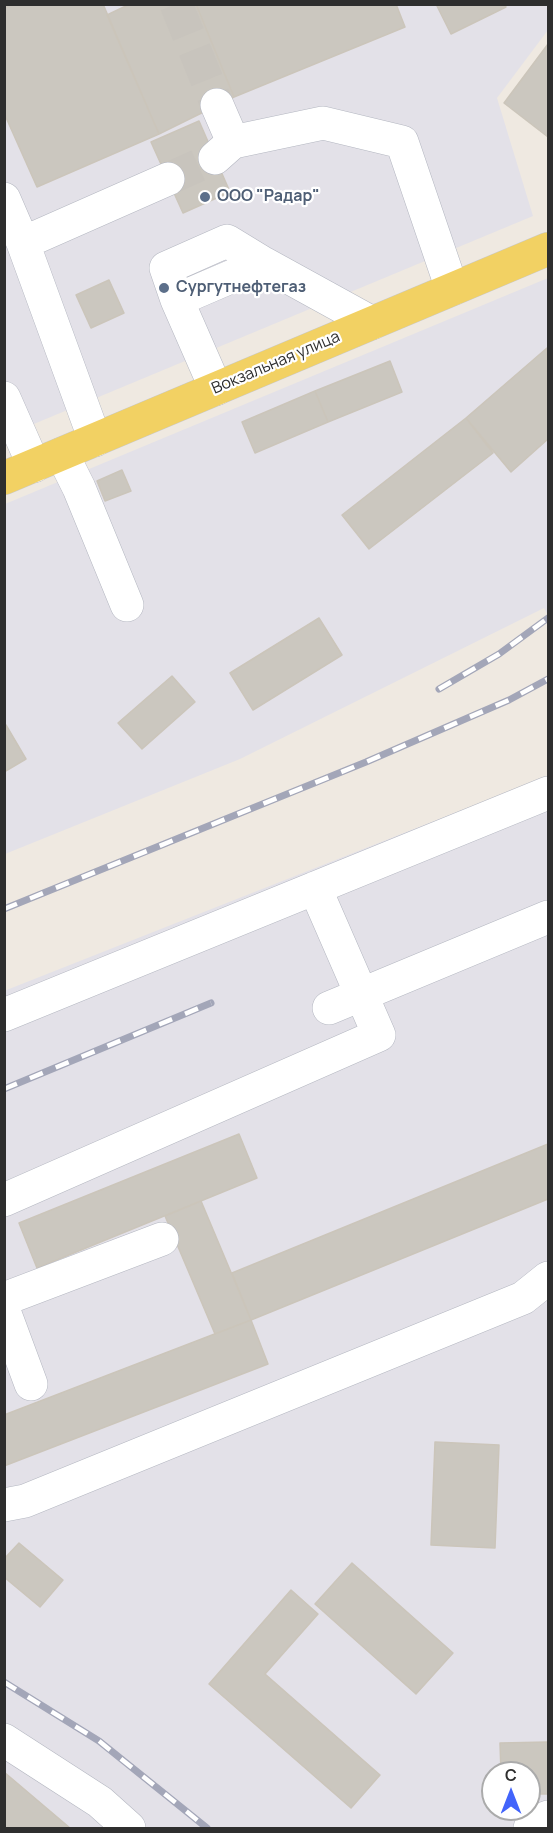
<!DOCTYPE html>
<meta charset="utf-8">
<style>
body{margin:0}
#map{position:relative;width:553px;height:1833px;overflow:hidden;background:#efe9e1;font-family:Manrope,sans-serif}
canvas{display:block}
.frame{position:absolute;inset:0;border:6px solid #2e2e2e;pointer-events:none}
.north{position:absolute;left:481px;top:1761px;width:60px;height:60px;box-sizing:border-box;background:#fff;border:2px solid #ababab;border-radius:50%;rotate:0deg;font-size:16px;font-weight:700;line-height:24px;text-align:center;color:#2e2e2e}
.north::after{content:'';display:block;margin:auto;width:21px;height:27px;background:#4264fb;clip-path:polygon(50% 0,100% 100%,50% 72%,0 100%)}
</style>
<div id="map">
<canvas width="553" height="1833"></canvas>
<div class="frame"></div>
<div class="north">С</div>
</div>
<script>
const context = document.querySelector('canvas').getContext('2d');
context.lineJoin = 'round';
function paint(path, color) {
  context.fillStyle = color;
  context.fill(path, 'evenodd');
}
function strokePath(path, color, width, dash) {
  context.strokeStyle = color;
  context.lineWidth = width;
  context.lineCap = dash ? 'butt' : 'round';
  context.setLineDash(dash || []);
  context.stroke(path);
}
function drawText(font, color, halo, rows, align = 'center') {
  context.font = font + ' Manrope,sans-serif';
  context.lineWidth = 4.5;
  context.setLineDash([]);
  context.textBaseline = 'middle';
  context.strokeStyle = halo;
  context.fillStyle = color;
  for (const [text, x, y, turn = 0] of rows) {
    context.save();
    context.translate(x, y);
    context.rotate((+turn || 0) * Math.PI / 180);
    context.textAlign = isNaN(turn) ? turn : align;
    if (halo) context.strokeText(text, 0, 0);
    context.fillText(text, 0, 0);
    context.restore();
  }
}
paint(new Path2D(`
 M 5,5 L 548,5 L 548,30 L 497,98 L 533,216 L 5,436 Z
 M 548,278 L 548,616 L 544,608 L 240,759 L 5,854 L 5,504 Z
 M 548,776 L 548,1828 L 5,1828 L 4,991 ZM 493,1773 L 529,1773 L 529,1809 L 493,1809 Z`), '#e3e1e8');
const building = new Path2D(`
 M 12,4 L 103,4 L 159,134 L 37,187 L 4,113 L 4,8 Z
 M 130,4 L 196,4 L 234,97 L 159,134 L 107,15 Z
 M 196,4 L 396,4 L 405,27 L 234,97 Z
 M 436,4 L 504,4 L 506,7 L 451,34 Z
 M 548,44 L 548,137 L 504,103 Z
 M 199,121 L 230,192 L 183,213 L 151,142 Z
 M 109,280 L 124,313 L 91,328 L 76,295 Z
 M 547,348 L 548,439 L 511,472 L 466,418 Z
 M 390,361 L 402,392 L 328,422 L 315,391 Z
 M 315,391 L 328,422 L 255,453 L 242,422 Z
 M 466,418 L 493,453 L 369,549 L 342,515 Z
 M 122,470 L 131,491 L 105,501 L 97,481 Z
 M 319,618 L 342,655 L 253,710 L 230,673 Z
 M 172,676 L 195,702 L 142,749 L 118,723 Z
 M 6,725 L 26,759 L 4,772 L 4,726 Z
 M 239,1134 L 257,1178 L 37,1268 L 19,1223 Z
 M 548,1144 L 548,1199 L 251,1320 L 232,1273 Z
 M 201,1201 L 251,1320 L 215,1334 L 165,1216 Z
 M 251,1320 L 268,1364 L 4,1466 L 4,1415 Z
 M 435,1442 L 499,1445 L 495,1548 L 431,1545 Z
 M 19,1543 L 63,1580 L 40,1607 L 4,1577 L 4,1559 Z
 M 352,1563 L 453,1653 L 416,1694 L 315,1604 Z
 M 291,1590 L 318,1614 L 265,1674 L 380,1775 L 351,1808 L 209,1684 Z
 M 548,1742 L 548,1794 L 529,1794 L 529,1773 L 501,1773 L 500,1743 Z
 M 4,1772 L 70,1828 L 4,1828 Z`);
paint(building, '#cbc7bf');
strokePath(building, '#cbc5ba', 1.5);
strokePath(new Path2D(`
 M 176,4 L 217,105
 M 168,179 L 215,158`), '#c8c4bd', 33, [33, 16]);
const minor = new Path2D(`
 M 233,142 L 323,123 L 402,142 L 452,289
 M 215,158 L 233,142 L 217,105
 M 4,199 L 23,243
 M 177,300 L 166,268 L 227,241 L 263,263
 M 216,389 L 177,300 L 263,263 L 372,323
 M 4,398 L 34,466
 M 95,440 L 23,243 L 168,179
 M 62,454 L 79,488 L 127,605
 M 329,1008 L 548,917
 M 4,1015 L 548,793
 M 4,1200 L 379,1035 L 315,888
 M 4,1299 L 162,1239
 M 4,1311 L 31,1384
 M 4,1505 L 25,1501 L 523,1298 L 548,1278
 M 4,1740 L 100,1802 L 129,1828
 M 530,1828 L 533,1823 L 548,1817`);
const major = new Path2D(`
 M 4,478 L 548,249`);
strokePath(minor, '#b4b7c1', 34);
strokePath(major, '#c9c9c9', 34);
strokePath(minor, '#fff', 33);
strokePath(major, '#f2d163', 33);
const rail = new Path2D(`
 M 439,689 L 499,654 L 548,618
 M 4,909 L 366,762 L 509,700 L 548,679
 M 4,1089 L 211,1003
 M 4,1682 L 99,1741 L 207,1828`);
strokePath(rail, '#a3a6b8', 7);
strokePath(rail, '#fff', 4.5, [14]);
for (const [x, y, r, color] of [
 [205,197,6,"#5c6f8a"],
 [164,288,6,"#5c6f8a"]
]) {
  const dot = new Path2D();
  dot.arc(x, y, r, 0, 2 * Math.PI);
  context.fillStyle = color;
  context.fill(dot);
  strokePath(dot, '#fff', 2);
}
drawText('bold 16px', '#4e5e75', '#fff', [
 ["ООО \"Радар\"",217,197],
 ["Сургутнефтегаз",176,288]
], 'left');
drawText('16px', '#2e2e2e', '#fff', [
 ["Вокзальная улица",276,363,-23]
]);
</script>
